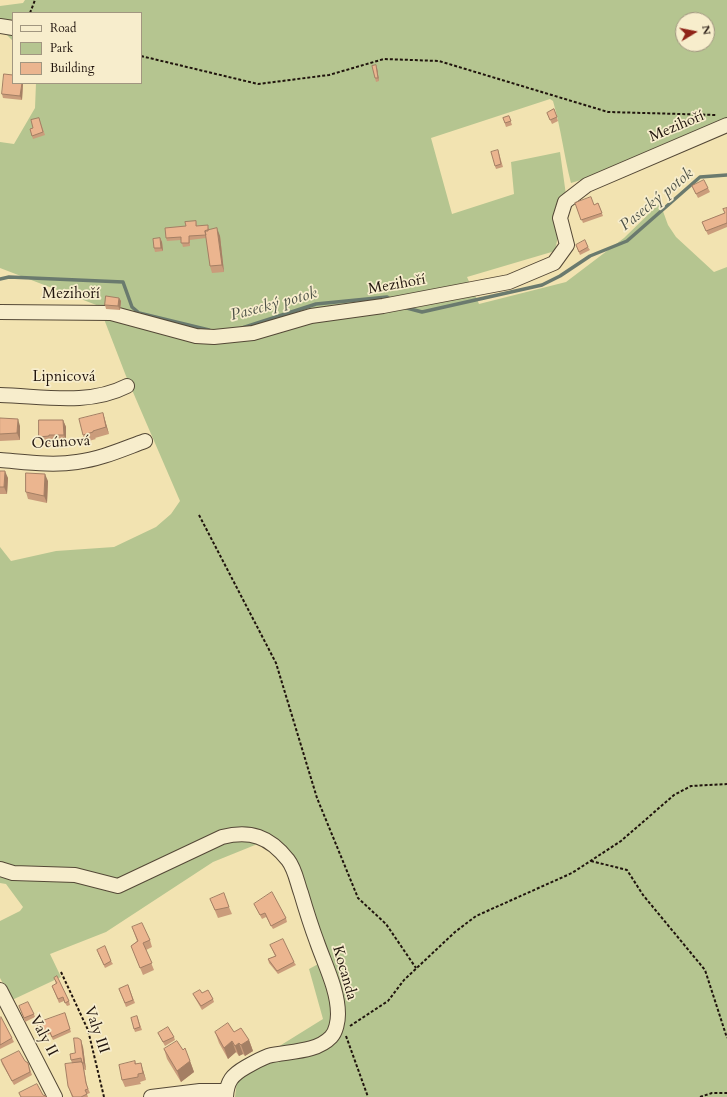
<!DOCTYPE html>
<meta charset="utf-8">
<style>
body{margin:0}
#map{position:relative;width:727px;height:1097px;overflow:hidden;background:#f2e3b1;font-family:Cardo,serif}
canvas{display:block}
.legend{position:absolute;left:12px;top:12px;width:130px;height:72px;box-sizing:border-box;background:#f7edcc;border:1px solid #a19680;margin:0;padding:5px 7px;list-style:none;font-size:12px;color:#20140d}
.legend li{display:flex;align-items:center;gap:8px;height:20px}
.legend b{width:20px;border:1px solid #a19680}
.north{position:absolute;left:675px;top:12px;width:40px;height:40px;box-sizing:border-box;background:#f7edcc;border:1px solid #a19680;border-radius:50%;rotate:80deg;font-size:11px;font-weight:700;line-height:16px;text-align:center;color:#20140d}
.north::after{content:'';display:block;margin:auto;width:14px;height:18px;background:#8f2418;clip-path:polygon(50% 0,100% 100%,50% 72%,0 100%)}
</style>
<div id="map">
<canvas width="727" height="1097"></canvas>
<ul class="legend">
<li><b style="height:5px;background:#f7edcc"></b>Road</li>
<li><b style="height:11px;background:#b5c590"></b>Park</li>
<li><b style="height:11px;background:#ebb58f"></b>Building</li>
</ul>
<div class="north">N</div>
</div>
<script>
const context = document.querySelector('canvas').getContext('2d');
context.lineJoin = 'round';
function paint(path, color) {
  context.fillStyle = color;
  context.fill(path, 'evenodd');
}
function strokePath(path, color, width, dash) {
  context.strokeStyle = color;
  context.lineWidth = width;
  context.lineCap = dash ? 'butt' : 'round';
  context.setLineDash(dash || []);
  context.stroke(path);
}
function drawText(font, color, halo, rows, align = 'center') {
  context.font = font + ' Cardo,serif';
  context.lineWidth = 3.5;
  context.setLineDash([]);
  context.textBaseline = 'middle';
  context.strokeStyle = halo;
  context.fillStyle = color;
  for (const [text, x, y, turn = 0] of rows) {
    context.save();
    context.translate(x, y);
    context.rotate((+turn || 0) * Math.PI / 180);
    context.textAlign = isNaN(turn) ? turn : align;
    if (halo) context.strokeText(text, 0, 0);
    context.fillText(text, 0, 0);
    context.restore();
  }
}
paint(new Path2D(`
 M 25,0 L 727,0 L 727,118 L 661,145 L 594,176 L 571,183 C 564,156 561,128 553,101 L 550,99 L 431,138 L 452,214 L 514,194 L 511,162 L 560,152 L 566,195 L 555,251 L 467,277 L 479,304 L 566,282 L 624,238 L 660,203 L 668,225 L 676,237 L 714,272 L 727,267 L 727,1097 L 235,1097 L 237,1080 L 265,1055 L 323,1019 L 309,969 L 322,962 C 311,928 301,891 282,860 C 277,853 266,850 260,843 L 213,862 L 106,932 L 50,954 L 61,977 L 12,1000 L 0,978 L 0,921 L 20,911 L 23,907 L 6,884 L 0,883 L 0,547 L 11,561 L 56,551 L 114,547 L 156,527 L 171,514 L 180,501 L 126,376 L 99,306 L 0,268 L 0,142 L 14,144 L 35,108 L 36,83 L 141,83 L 141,13 L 13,13 L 13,41 L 0,28 L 0,6 L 23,3 ZM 683,20 L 707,20 L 707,44 L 683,44 Z`), '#b5c590');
strokePath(new Path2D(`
 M 0,279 L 9,277 L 123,282 L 132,307 L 139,313 L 209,330
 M 403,307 L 422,312 L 542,285 L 560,276 L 590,256 L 627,241 L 700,177 L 727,175
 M 242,328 L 316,304 L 387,297 L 391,300`), '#6a7a6e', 3.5);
const minor = new Path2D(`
 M 0,26 L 13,28
 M 0,312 L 111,313 L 196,336 L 214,337 L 253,333 L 311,316 L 383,306 L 509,282 L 554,263 L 567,245 L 560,218 L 565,202 L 587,185 L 727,125
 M 0,395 C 42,396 88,406 127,386
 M 0,460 C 25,462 52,466 77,462 C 101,459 123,449 145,441
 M 0,869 L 13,873 L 75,875 L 118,886 L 222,837 C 250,830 269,836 288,860 C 295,869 297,882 301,893 C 306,910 311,926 317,942 C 325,965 338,990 338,1014 C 338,1021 336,1032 331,1037 C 316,1053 287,1051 268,1056 C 260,1059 253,1063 246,1067 C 232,1075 227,1081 226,1097
 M 0,990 L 55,1097
 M 151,1097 L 200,1091 L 226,1091`);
strokePath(minor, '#544836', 16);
strokePath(new Path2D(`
 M 30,13 L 35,0
 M 141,56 L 258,84 L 329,75 L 384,59 L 439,61 L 608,112 L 716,115
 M 199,515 L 276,663 L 317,798 L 358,898 L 386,924 L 416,968
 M 591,861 L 627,870 L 643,895 L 705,970 L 727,1038
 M 61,972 L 88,1030 L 104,1097
 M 350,1026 L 388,1001 L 404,980 L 455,932 L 476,916 L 572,873 L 621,841 L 674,795 L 691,786 L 727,784
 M 346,1036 L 368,1097
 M 700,1097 L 712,1093 L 727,1093`), '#20140d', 2, [3, 2]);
strokePath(minor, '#f7edcc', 14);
paint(new Path2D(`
 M 377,68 L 379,81 L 376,82 L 375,78 Z
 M 23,83 L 22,100 L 3,98 L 2,94 Z
 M 554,109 L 558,121 L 552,124 L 547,113 Z
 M 509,116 L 512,125 L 506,127 L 503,118 Z
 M 39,118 L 45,135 L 33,139 L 30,129 L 33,128 Z
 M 498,150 L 503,167 L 496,169 L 495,166 Z
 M 692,186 L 708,188 L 710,192 L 698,198 Z
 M 575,203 L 594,205 L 598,203 L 603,216 L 583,223 Z
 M 727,208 L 727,227 L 708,235 L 702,222 L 725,213 Z
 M 196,221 L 197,226 L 209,228 L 209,230 L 220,236 L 224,272 L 212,273 L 210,266 L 206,238 L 190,240 L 190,246 L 183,247 L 181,240 L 167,241 L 166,238 Z
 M 160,238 L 162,242 L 163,251 L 155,252 L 154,248 Z
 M 576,245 L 588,247 L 590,250 L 580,255 Z
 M 119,298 L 121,301 L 120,310 L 106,309 L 105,305 Z
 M 103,413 L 109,434 L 95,438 L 96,439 L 85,442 L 83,435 Z
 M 0,418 L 20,426 L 20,440 L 0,441 Z
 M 63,420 L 66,427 L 66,442 L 52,442 L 52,444 L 42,444 L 39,437 Z
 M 0,471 L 8,478 L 7,494 L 0,494 Z
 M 48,481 L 47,503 L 28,499 L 26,492 Z
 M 210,899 L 229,907 L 232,914 L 218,918 Z
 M 254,904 L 286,918 L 287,922 L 273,929 L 266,917 L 262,919 Z
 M 132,927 L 150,940 L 152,947 L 146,950 L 154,970 L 143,975 L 131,946 L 137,941 Z
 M 270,945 L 294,962 L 296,965 L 278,974 L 269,963 L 268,959 L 275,956 Z
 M 98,953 L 111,961 L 113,964 L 105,968 Z
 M 54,978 L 69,1001 L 70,1005 L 67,1006 L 64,1001 L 59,1003 L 52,986 L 56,984 Z
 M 128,985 L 135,1003 L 126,1007 L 119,989 Z
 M 202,993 L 213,999 L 214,1002 L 202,1010 L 195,998 L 193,994 Z
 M 19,1006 L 34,1014 L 35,1017 L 25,1022 Z
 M 65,1013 L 71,1032 L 53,1040 L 50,1034 L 42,1037 L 38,1027 Z
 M 137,1016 L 142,1030 L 135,1032 L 134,1029 Z
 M 0,1018 L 12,1038 L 14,1042 L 0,1049 Z
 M 215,1032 L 234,1032 L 249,1040 L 253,1051 L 245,1056 L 243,1054 L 239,1056 L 236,1052 L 228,1059 L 219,1043 Z
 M 158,1033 L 174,1037 L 175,1040 L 165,1046 Z
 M 83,1047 L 86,1070 L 85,1070 L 84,1069 L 87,1086 L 90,1093 L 87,1094 L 88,1097 L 72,1097 L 68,1086 L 72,1063 L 71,1060 L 75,1053 Z
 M 164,1049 L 183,1050 L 190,1061 L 194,1072 L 181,1082 L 167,1059 Z
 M 1,1060 L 25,1061 L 28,1063 L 32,1075 L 14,1085 L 2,1064 Z
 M 135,1061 L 136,1064 L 143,1070 L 146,1080 L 140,1082 L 141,1084 L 125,1087 L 122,1080 Z`), '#ca9c7b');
paint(new Path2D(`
 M 376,65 L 377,68 L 379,81 L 378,78 Z
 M 22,83 L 23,83 L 22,100 L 20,96 Z
 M 217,228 L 220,236 L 224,272 L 222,265 Z
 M 160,238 L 162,242 L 163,251 L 161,248 Z
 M 119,298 L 121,301 L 120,310 L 118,306 Z
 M 103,413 L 109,434 L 106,427 Z
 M 18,419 L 20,426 L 20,440 L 17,433 Z
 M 63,420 L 66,427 L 66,442 L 64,435 Z
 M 5,471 L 8,478 L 7,494 L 4,487 Z
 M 45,474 L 48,481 L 47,503 L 44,496 Z
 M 81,1040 L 83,1047 L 86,1070 L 84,1063 Z
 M 249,1040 L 253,1051 L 245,1056 L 241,1045 Z
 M 232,1041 L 236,1052 L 228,1059 L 224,1048 Z
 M 239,1043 L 243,1054 L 239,1056 L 235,1046 Z
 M 190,1061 L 194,1072 L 181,1082 L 177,1071 Z
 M 141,1063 L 143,1070 L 146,1080 L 143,1073 Z`), '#a47f64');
const building = new Path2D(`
 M 376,65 L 378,78 L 375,78 L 372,66 Z
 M 4,74 L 13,75 L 13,83 L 22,83 L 20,96 L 2,94 Z
 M 554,109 L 557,117 L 550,120 L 547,113 Z
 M 509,116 L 511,121 L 505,123 L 503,118 Z
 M 39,118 L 43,132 L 32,136 L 30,129 L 33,128 L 31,120 Z
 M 498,150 L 501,164 L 495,166 L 491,152 Z
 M 704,180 L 708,188 L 696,194 L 692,186 Z
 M 591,197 L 594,205 L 598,203 L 602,213 L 581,220 L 575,203 Z
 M 727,208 L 727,223 L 706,231 L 702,222 L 725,213 L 723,209 Z
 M 196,221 L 196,226 L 208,225 L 208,231 L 205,231 L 206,235 L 189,236 L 189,243 L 181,243 L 181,237 L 166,238 L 165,228 L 186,226 L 185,222 Z
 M 217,228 L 222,265 L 210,266 L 205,231 Z
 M 160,238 L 161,248 L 154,248 L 153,239 Z
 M 585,240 L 588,247 L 579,252 L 576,245 Z
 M 106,296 L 119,298 L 118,306 L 105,305 Z
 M 103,413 L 106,427 L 93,431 L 93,432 L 83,435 L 79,419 Z
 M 0,418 L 18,419 L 17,433 L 0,434 Z
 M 39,420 L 63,420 L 64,435 L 49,435 L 49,436 L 39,437 Z
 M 0,471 L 5,471 L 4,487 L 0,487 Z
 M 26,473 L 45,474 L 44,496 L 26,492 Z
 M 272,892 L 286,918 L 271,926 L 265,913 L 260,915 L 254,904 Z
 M 224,893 L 229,907 L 215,910 L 210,899 Z
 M 142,923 L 150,940 L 143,943 L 152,963 L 140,968 L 131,946 L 138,941 L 132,927 Z
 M 283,939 L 294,962 L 277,971 L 268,959 L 276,956 L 270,945 Z
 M 105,946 L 111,961 L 104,965 L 97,950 Z
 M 57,976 L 69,1001 L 65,1003 L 63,997 L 58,999 L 52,986 L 57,983 L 54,978 Z
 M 128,985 L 133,1000 L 125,1003 L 119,989 Z
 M 200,990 L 202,993 L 208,990 L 213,999 L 201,1006 L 193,994 Z
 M 28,1002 L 34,1014 L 24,1018 L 19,1006 Z
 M 65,1013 L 70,1029 L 52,1037 L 49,1030 L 41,1034 L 37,1023 Z
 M 137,1016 L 140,1027 L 134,1029 L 131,1018 Z
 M 1,1017 L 12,1038 L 0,1045 L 0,1018 Z
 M 228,1023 L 234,1032 L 241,1028 L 249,1040 L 241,1045 L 239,1043 L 235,1046 L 232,1041 L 224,1048 L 215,1032 Z
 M 168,1027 L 174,1037 L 163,1042 L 158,1033 Z
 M 74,1038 L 78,1038 L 81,1040 L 84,1063 L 82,1063 L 81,1058 L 71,1060 L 70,1054 L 75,1053 Z
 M 177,1041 L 183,1050 L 185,1048 L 190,1061 L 177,1071 L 164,1049 Z
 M 19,1051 L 25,1061 L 28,1063 L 30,1072 L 12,1081 L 1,1060 Z
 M 135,1061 L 135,1064 L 141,1063 L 143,1073 L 138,1074 L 138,1077 L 122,1080 L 119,1065 Z
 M 82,1062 L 83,1065 L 86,1083 L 88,1089 L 85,1090 L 87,1094 L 81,1097 L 73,1097 L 68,1086 L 65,1064 Z
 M 37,1084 L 43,1095 L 46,1096 L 46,1097 L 21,1097 L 19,1093 Z`);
paint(building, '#ebb58f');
strokePath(building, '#a47f64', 1);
drawText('15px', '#20140d', '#f7edcc', [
 ["Mezihoří",677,127,-23],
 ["Mezihoří",397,285,-10],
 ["Mezihoří",71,295],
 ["Lipnicová",64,378],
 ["Ocúnová",61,443,-3],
 ["Kocanda",344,973,74],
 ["Valy III",96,1030,71],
 ["Valy II",43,1036,63]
]);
drawText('italic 16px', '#4b5046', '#f7edcc', [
 ["Pasecký potok",657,200,-39],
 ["Pasecký potok",274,305,-15]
]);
</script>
